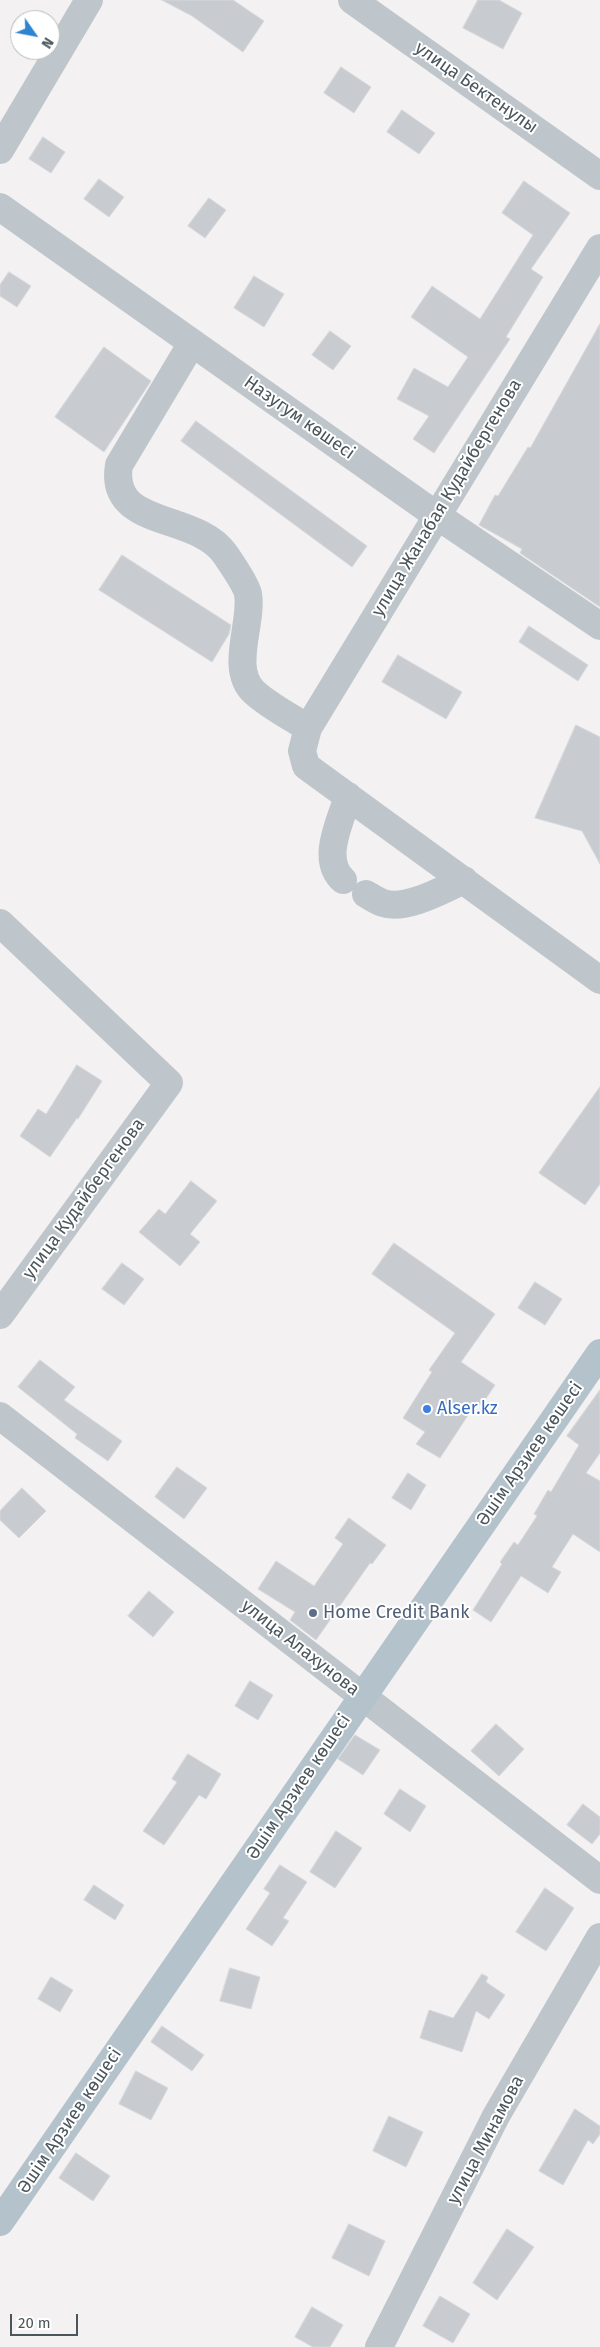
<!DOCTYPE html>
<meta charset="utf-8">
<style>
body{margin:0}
#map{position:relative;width:600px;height:2347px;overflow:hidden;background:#f3f1f1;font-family:"Fira Sans",sans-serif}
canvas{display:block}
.north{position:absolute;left:10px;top:10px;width:50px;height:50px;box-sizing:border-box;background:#fff;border:1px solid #b7bbbe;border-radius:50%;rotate:123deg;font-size:14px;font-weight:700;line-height:20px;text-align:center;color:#4b565c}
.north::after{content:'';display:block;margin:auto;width:18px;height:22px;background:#2d84d1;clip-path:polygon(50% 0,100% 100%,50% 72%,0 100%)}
.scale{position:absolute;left:10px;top:2314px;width:68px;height:22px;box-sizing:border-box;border:2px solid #4b565c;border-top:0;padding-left:6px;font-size:15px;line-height:18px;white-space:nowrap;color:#4b565c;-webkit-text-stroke:4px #fff;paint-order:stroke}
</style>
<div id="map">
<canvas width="600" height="2347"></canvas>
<div class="north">N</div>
<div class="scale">20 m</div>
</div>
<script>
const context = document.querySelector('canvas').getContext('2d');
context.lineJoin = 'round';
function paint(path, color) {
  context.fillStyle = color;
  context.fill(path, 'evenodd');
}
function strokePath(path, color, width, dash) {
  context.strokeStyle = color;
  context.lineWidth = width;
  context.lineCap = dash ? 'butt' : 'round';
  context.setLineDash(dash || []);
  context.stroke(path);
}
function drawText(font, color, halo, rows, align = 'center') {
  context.font = font + ' "Fira Sans",sans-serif';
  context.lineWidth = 4;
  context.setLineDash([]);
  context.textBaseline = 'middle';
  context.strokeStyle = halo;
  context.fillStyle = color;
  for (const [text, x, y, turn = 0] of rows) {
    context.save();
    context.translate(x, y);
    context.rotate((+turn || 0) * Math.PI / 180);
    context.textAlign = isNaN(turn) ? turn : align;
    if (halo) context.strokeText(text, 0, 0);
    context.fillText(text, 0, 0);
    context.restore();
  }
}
const building = new Path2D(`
 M 162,0 L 233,0 L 264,21 L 243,52 L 192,16 Z
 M 478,0 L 499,0 L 522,13 L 503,49 L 463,28 Z
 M 341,67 L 371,87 L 354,113 L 324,93 Z
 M 402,110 L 435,133 L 419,154 L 387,132 Z
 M 43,137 L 65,152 L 51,173 L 29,159 Z
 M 99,179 L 124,197 L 109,217 L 84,199 Z
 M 524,181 L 570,213 L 531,269 L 543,277 L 506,337 L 510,339 L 434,453 L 413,439 L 429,416 L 397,399 L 414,368 L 448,387 L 468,357 L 411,317 L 432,286 L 480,319 L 533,235 L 502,213 Z
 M 209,198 L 226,210 L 205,238 L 188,226 Z
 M 9,272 L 31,286 L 17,307 L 0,296 L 0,285 Z
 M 254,276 L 284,294 L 264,327 L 234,308 Z
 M 600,324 L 600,607 L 520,553 L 522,549 L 479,525 L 495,495 L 498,496 L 528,447 L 530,448 Z
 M 330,331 L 351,346 L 333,370 L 312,355 Z
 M 104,347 L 151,381 L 104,452 L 55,417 Z
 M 196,421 L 367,546 L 352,567 L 181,441 Z
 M 122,555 L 231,625 L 229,634 L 212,662 L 99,590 Z
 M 529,626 L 588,665 L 578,681 L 519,642 Z
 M 398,655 L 462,692 L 446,719 L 382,682 Z
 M 576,725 L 600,737 L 600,864 L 582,831 L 535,818 Z
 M 77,1065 L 102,1081 L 78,1119 L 77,1118 L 50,1157 L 20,1136 L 38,1109 L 46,1114 Z
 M 600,1087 L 600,1184 L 585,1205 L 539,1173 Z
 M 191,1181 L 217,1201 L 190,1234 L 200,1242 L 180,1266 L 139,1232 L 159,1209 L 165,1214 Z
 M 394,1243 L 495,1314 L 461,1362 L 495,1385 L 481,1406 L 476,1403 L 440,1458 L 416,1444 L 425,1432 L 403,1418 L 432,1372 L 429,1370 L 455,1333 L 372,1274 Z
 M 122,1263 L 144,1279 L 124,1305 L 102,1289 Z
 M 535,1282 L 562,1299 L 545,1325 L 518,1308 Z
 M 40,1360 L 75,1387 L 64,1400 L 122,1441 L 108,1461 L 75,1438 L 77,1434 L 18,1387 Z
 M 600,1390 L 600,1453 L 586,1473 L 600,1481 L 600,1552 L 573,1534 L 552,1567 L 561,1572 L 548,1593 L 521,1576 L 491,1622 L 473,1610 L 502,1564 L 500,1562 L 514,1542 L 518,1545 L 537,1516 L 534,1514 L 548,1490 L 551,1492 L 579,1445 L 567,1436 Z
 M 177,1467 L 207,1488 L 184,1519 L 155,1497 Z
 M 408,1473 L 426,1485 L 411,1510 L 392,1498 Z
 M 22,1488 L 46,1511 L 19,1538 L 0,1520 L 0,1511 Z
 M 349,1518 L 386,1545 L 372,1564 L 370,1563 L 316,1640 L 290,1620 L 295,1612 L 258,1589 L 276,1561 L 314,1586 L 343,1544 L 335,1538 Z
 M 149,1591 L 174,1612 L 153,1637 L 128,1616 Z
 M 250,1681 L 273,1695 L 258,1720 L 235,1706 Z
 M 496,1724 L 524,1749 L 499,1776 L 471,1751 Z
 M 355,1735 L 380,1750 L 363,1775 L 338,1759 Z
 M 188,1754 L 221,1774 L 206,1799 L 199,1795 L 164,1845 L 143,1831 L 177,1782 L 172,1779 Z
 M 400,1789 L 426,1806 L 410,1832 L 384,1814 Z
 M 583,1804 L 600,1817 L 600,1834 L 592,1844 L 567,1825 Z
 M 336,1831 L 362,1848 L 335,1888 L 310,1872 Z
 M 280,1865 L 307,1882 L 283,1918 L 289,1921 L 272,1946 L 246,1929 L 270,1893 L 264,1889 Z
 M 94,1885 L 124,1905 L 115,1920 L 84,1900 Z
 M 545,1888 L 574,1908 L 546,1951 L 516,1932 Z
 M 230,1968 L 260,1977 L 251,2009 L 220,2001 Z
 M 482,1974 L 488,1977 L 486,1982 L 505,1995 L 489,2019 L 476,2011 L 462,2052 L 420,2038 L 429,2010 L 453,2018 Z
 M 51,1977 L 73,1990 L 60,2012 L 38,1999 Z
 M 162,2026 L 204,2055 L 192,2071 L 151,2042 Z
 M 136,2071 L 168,2088 L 151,2120 L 119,2104 Z
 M 575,2109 L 600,2126 L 600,2134 L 593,2144 L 588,2140 L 563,2185 L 539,2171 Z
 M 389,2116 L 423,2132 L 406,2167 L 373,2151 Z
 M 76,2153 L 110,2176 L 93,2201 L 59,2178 Z
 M 349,2224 L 385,2241 L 369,2276 L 332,2258 Z
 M 507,2229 L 534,2247 L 497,2300 L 473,2283 Z
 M 440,2296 L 470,2314 L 453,2343 L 423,2326 Z
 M 312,2307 L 343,2325 L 330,2347 L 313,2347 L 295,2337 Z`);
paint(building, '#c8ccd0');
strokePath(building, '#d6d8db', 1);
strokePath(new Path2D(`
 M 352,0 L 600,176
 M 0,150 L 89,0
 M 0,207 L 436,515 L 600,626
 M 600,248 L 308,728 L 302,751 L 306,766 L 600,980
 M 192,343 L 119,465 C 108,529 196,512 225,554 C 231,563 246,584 248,594 C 253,623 229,669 254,692 C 269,706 291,717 308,728
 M 343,880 C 320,859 341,821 348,796
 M 366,894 C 371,897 377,901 383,903 C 406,911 444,889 464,880
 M 0,923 L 169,1083 L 0,1315
 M 0,1416 L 600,1880
 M 379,2347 L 496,2116 L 600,1937`), '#bec6cc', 28);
strokePath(new Path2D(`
 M 0,2222 L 600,1353`), '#b4c2cc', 28);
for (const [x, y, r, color] of [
 [427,1409,5,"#3f7fe0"],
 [313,1613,5,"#5c6f8a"]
]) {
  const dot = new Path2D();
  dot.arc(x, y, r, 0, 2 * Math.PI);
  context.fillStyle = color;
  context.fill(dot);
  strokePath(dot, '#fff', 2);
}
drawText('18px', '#4b565c', '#fff', [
 ["улица Бектенулы",476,88,35],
 ["Назугум көшесі",299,418,35],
 ["улица Жанабая Кудайбергенова",447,498,-59],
 ["улица Кудайбергенова",84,1199,-54],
 ["Әшім Арзиев көшесі",530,1454,-55],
 ["улица Алахунова",300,1648,38],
 ["Әшім Арзиев көшесі",299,1787,-56],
 ["Әшім Арзиев көшесі",70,2121,-56],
 ["улица Минамова",486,2140,-62]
]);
drawText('18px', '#366cbe', '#fff', [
 ["Alser.kz",437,1409]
], 'left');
drawText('18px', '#4e5e75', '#fff', [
 ["Home Credit Bank",323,1613]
], 'left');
</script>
